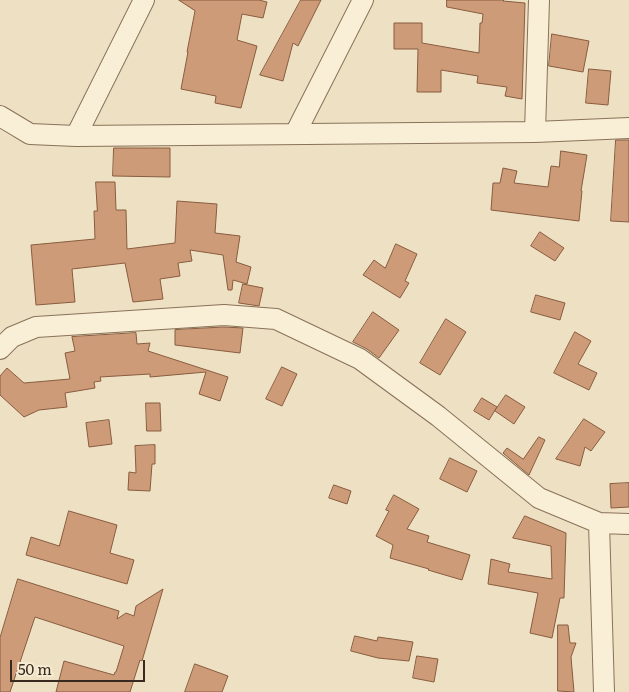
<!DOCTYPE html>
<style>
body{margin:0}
#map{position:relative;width:629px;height:692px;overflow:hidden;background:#eee1c3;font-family:Literata,serif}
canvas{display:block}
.scale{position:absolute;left:10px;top:660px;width:135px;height:22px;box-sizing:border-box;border:2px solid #382a1e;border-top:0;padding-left:6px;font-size:15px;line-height:18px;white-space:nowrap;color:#382a1e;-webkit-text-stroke:4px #f6ebd2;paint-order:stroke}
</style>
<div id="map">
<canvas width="629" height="692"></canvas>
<div class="scale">50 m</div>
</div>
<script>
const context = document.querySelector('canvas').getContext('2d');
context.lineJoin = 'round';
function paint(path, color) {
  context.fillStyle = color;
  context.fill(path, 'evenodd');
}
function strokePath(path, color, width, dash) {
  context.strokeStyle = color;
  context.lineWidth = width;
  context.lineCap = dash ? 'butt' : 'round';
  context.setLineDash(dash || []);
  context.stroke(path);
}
const building = new Path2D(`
 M 179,0 L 259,0 L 267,2 L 263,18 L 242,14 L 237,40 L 257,46 L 241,108 L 215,103 L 216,96 L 181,89 L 188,52 L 187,52 L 195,11 Z
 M 301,0 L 321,0 L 298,46 L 293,43 L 283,81 L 260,75 Z
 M 447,0 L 504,0 L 503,1 L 525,3 L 522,99 L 505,96 L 507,87 L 477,83 L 478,76 L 441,70 L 441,92 L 417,92 L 418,49 L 394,49 L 394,23 L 422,23 L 422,43 L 479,53 L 480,23 L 482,23 L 483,14 L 447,7 Z
 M 552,34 L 589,41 L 583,72 L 549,66 Z
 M 589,69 L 611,71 L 608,105 L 586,103 Z
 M 616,140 L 629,140 L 629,222 L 611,221 Z
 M 114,148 L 170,148 L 170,177 L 113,176 Z
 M 561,151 L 587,155 L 581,191 L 582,191 L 579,221 L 491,210 L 493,183 L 500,183 L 503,168 L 517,171 L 514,183 L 548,187 L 551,166 L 559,167 Z
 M 96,182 L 115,182 L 116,210 L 126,210 L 127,249 L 175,243 L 177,201 L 217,204 L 215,233 L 240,236 L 236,262 L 251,267 L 247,284 L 233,280 L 232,290 L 228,290 L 223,255 L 190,250 L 192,261 L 178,263 L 180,276 L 160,279 L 163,299 L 133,302 L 125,263 L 72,269 L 75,302 L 36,305 L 31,245 L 95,239 L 94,211 L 97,211 Z
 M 540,232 L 564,248 L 555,261 L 531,246 Z
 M 396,244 L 417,254 L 405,281 L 409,283 L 400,298 L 363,275 L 374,260 L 385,268 Z
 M 243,284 L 263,288 L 259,306 L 239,303 Z
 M 536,295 L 565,303 L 560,320 L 531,312 Z
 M 373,312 L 399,330 L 379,358 L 367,349 L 353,342 Z
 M 446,319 L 466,332 L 440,375 L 420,363 Z
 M 224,327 L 243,328 L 240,353 L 175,345 L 175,330 Z
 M 575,332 L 591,341 L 578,364 L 597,373 L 589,390 L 554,373 Z
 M 136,333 L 137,344 L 150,343 L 148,351 L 228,377 L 220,401 L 199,394 L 206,372 L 150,377 L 150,374 L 100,377 L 101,381 L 94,382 L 95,388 L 65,393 L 67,407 L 39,410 L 24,417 L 0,395 L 0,376 L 7,368 L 24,383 L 70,379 L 65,353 L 75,351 L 72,337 Z
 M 282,367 L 297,374 L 282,406 L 266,399 Z
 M 506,395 L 525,407 L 514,424 L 495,411 Z
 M 482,398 L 497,407 L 489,420 L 474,411 Z
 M 146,403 L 160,403 L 161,431 L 147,431 Z
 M 584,419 L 605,432 L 591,451 L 585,447 L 580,466 L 556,459 Z
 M 109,420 L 112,444 L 89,447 L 86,423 Z
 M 539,437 L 545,440 L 529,475 L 503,453 L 507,448 L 523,459 Z
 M 155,445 L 155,464 L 152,464 L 150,491 L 128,490 L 129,472 L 136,473 L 135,446 Z
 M 450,458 L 477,471 L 467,492 L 440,479 Z
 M 629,483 L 629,507 L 611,508 L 610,484 Z
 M 334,485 L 351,491 L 347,504 L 329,498 Z
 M 394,495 L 419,509 L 407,529 L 429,536 L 427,542 L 470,555 L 462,580 L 428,570 L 429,569 L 390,558 L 393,545 L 376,536 L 389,511 L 386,510 Z
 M 69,511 L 117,525 L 110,553 L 134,560 L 127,584 L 26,555 L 31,537 L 59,546 Z
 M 525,516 L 566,533 L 564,598 L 560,598 L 552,638 L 530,633 L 538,593 L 488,584 L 491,559 L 510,564 L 508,572 L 552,579 L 551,546 L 513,538 Z
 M 18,579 L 119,611 L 117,619 L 126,613 L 134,616 L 136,606 L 163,589 L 142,661 L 140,660 L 130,692 L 56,692 L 64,661 L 114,675 L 115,672 L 116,672 L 124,646 L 35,617 L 10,692 L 0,692 L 0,638 Z
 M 558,625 L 568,625 L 570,643 L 576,643 L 571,657 L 574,692 L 558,691 Z
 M 355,636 L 377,641 L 378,637 L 413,642 L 409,661 L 378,658 L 351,651 Z
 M 417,656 L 438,659 L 434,682 L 413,678 Z
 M 195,664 L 228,676 L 222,692 L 185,692 Z`);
paint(building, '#cd9b78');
strokePath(building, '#885c3f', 1);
const minor = new Path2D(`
 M 0,116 L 30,134 L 76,136 L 535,132 L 629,128
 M 535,132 L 539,0
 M 295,134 L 363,0
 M 76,136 L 144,0
 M 0,349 L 12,337 L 36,327 L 224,315 L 276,319 L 360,359 L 438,416 L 539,498 L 599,523 L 629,524
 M 599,523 L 604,692`);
strokePath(minor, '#887259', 22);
strokePath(minor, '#f9eed6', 20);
</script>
